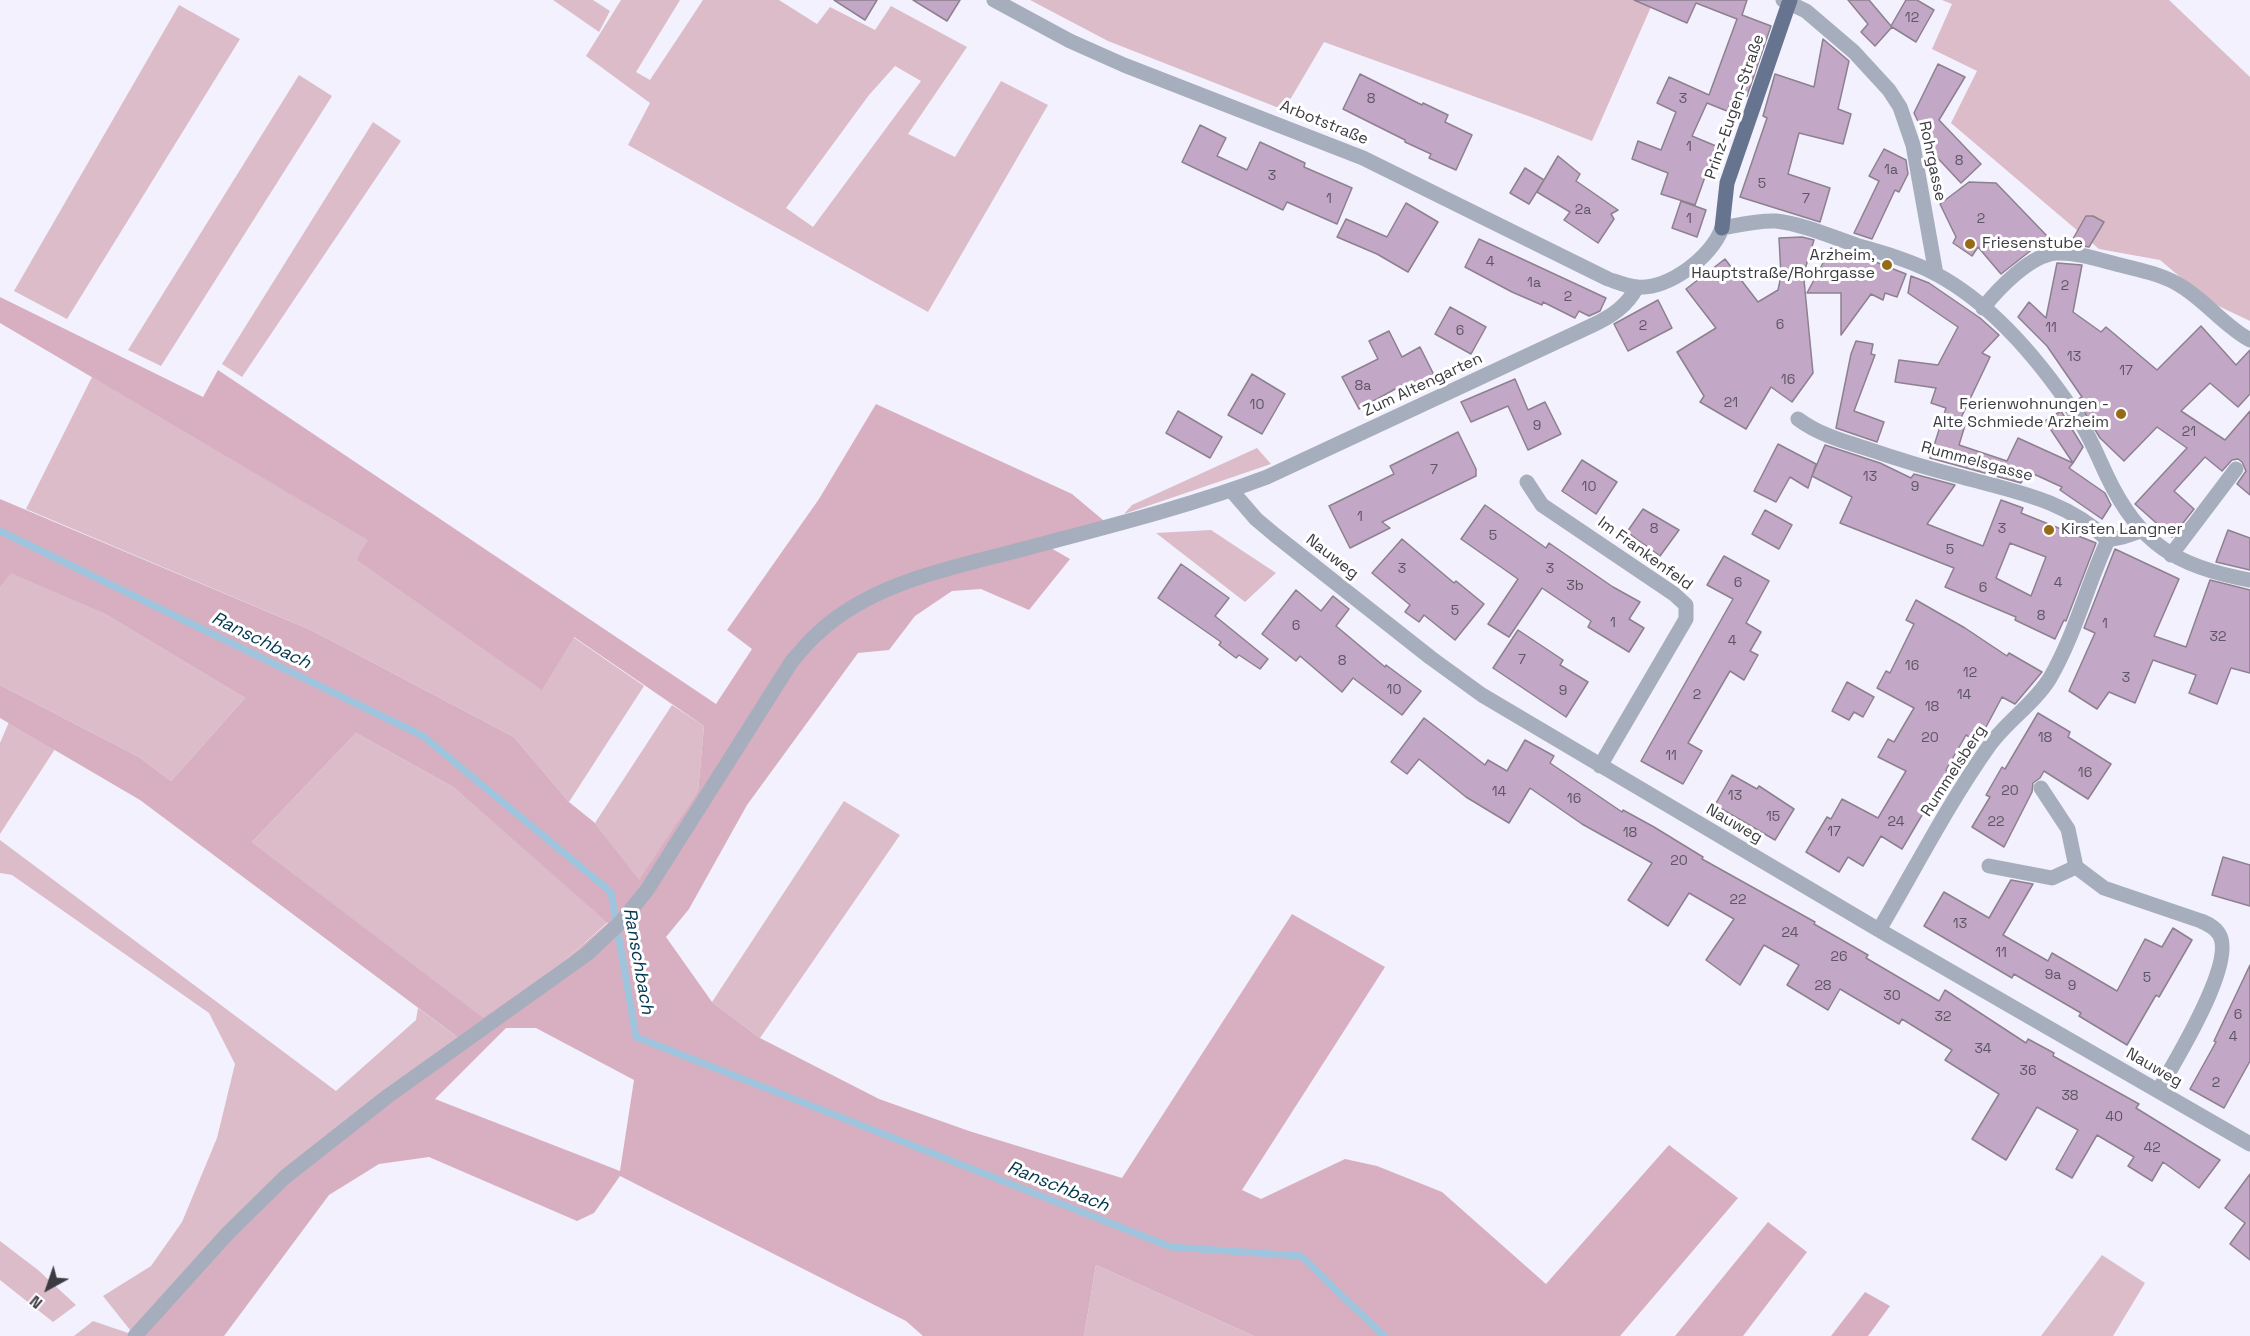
<!DOCTYPE html>
<meta charset="utf-8">
<style>
body{margin:0}
#map{position:relative;width:2250px;height:1336px;overflow:hidden;background:#f2f1fd;font-family:"Space Grotesk",sans-serif}
canvas{display:block}
.north{position:absolute;left:18px;top:1258px;width:60px;height:60px;-webkit-text-stroke:4px #fff;paint-order:stroke;rotate:220deg;font-size:16px;font-weight:700;line-height:24px;text-align:center;color:#3c3b43}
.north::after{content:'';display:block;margin:auto;width:21px;height:27px;background:#3c3b43;clip-path:polygon(50% 0,100% 100%,50% 72%,0 100%)}
</style>
<div id="map">
<canvas width="2250" height="1336"></canvas>
<div class="north">N</div>
</div>
<script>
const context = document.querySelector('canvas').getContext('2d');
context.lineJoin = 'round';
function paint(path, color) {
  context.fillStyle = color;
  context.fill(path, 'evenodd');
}
function strokePath(path, color, width, dash) {
  context.strokeStyle = color;
  context.lineWidth = width;
  context.lineCap = dash ? 'butt' : 'round';
  context.setLineDash(dash || []);
  context.stroke(path);
}
function drawText(font, color, halo, rows, align = 'center') {
  context.font = font + ' "Space Grotesk",sans-serif';
  context.lineWidth = 6;
  context.setLineDash([]);
  context.textBaseline = 'middle';
  context.strokeStyle = halo;
  context.fillStyle = color;
  for (const [text, x, y, turn = 0] of rows) {
    context.save();
    context.translate(x, y);
    context.rotate((+turn || 0) * Math.PI / 180);
    context.textAlign = isNaN(turn) ? turn : align;
    if (halo) context.strokeText(text, 0, 0);
    context.fillText(text, 0, 0);
    context.restore();
  }
}
paint(new Path2D(`
 M 553,0 L 593,0 L 610,11 L 599,32 Z
 M 621,0 L 680,0 L 636,72 L 650,80 L 703,0 L 779,0 L 817,24 L 830,7 L 875,30 L 891,6 L 967,47 L 908,134 L 955,157 L 1001,81 L 1048,105 L 928,312 L 628,145 L 650,103 L 586,56 ZM 895,66 L 921,81 L 813,227 L 786,208 L 869,95 Z
 M 1030,0 L 1654,0 L 1592,141 L 1531,117 L 1324,42 L 1284,110 L 1108,41 Z
 M 1942,0 L 2169,0 L 2250,77 L 2250,321 L 2210,302 L 2160,260 L 2099,249 L 1951,123 L 1977,71 L 1932,49 L 1952,4 Z
 M 179,5 L 240,39 L 67,319 L 14,291 Z
 M 299,75 L 332,96 L 161,366 L 128,350 Z
 M 373,122 L 401,141 L 242,377 L 222,364 Z
 M 92,377 L 369,540 L 356,560 L 542,689 L 573,637 L 644,686 L 569,802 L 514,737 L 311,630 L 26,509 Z
 M 1257,448 L 1271,464 L 1124,514 L 1132,505 Z
 M 1211,530 L 1276,573 L 1245,602 L 1156,533 Z
 M 11,572 L 105,614 L 245,698 L 171,781 L 139,757 L 0,685 L 0,588 Z
 M 672,705 L 704,726 L 698,791 L 639,881 L 595,823 Z
 M 9,722 L 55,749 L 0,834 L 0,743 Z
 M 356,733 L 453,787 L 608,922 L 561,964 L 483,1019 L 252,842 Z
 M 844,801 L 900,835 L 760,1038 L 712,1002 Z
 M 0,840 L 336,1091 L 416,1020 L 418,1008 L 464,1042 L 135,1336 L 74,1336 L 93,1321 L 134,1335 L 103,1296 L 151,1266 L 182,1222 L 217,1138 L 235,1064 L 209,1013 L 12,875 L 0,873 Z
 M 0,1241 L 38,1270 L 76,1305 L 53,1322 L 0,1280 Z
 M 2102,1255 L 2145,1283 L 2113,1336 L 2041,1336 Z
 M 1096,1265 L 1254,1336 L 1084,1336 Z`), '#dcbcc9');
paint(new Path2D(`
 M 0,297 L 203,397 L 218,370 L 716,704 L 752,649 L 727,630 L 819,499 L 876,404 L 1072,494 L 1103,520 L 1106,527 L 1044,544 L 1070,559 L 1029,610 L 981,589 L 952,591 L 915,616 L 889,650 L 858,653 L 747,805 L 689,909 L 666,937 L 712,1002 L 760,1038 L 879,1099 L 969,1131 L 1122,1178 L 1292,914 L 1385,967 L 1242,1190 L 1261,1199 L 1345,1159 L 1377,1166 L 1442,1192 L 1546,1284 L 1669,1145 L 1738,1198 L 1620,1336 L 1254,1336 L 1096,1265 L 1084,1336 L 923,1336 L 906,1321 L 620,1176 L 594,1213 L 577,1221 L 429,1157 L 379,1164 L 329,1195 L 224,1336 L 135,1336 L 257,1203 L 464,1042 L 140,800 L 0,718 L 0,685 L 139,757 L 171,781 L 245,698 L 105,614 L 11,573 L 0,588 L 0,499 L 311,630 L 514,737 L 569,802 L 595,823 L 639,880 L 698,791 L 704,726 L 574,637 L 542,690 L 356,560 L 368,540 L 0,323 ZM 356,733 L 453,787 L 608,923 L 561,964 L 483,1018 L 252,842 ZM 506,1028 L 536,1028 L 634,1080 L 620,1171 L 435,1099 Z
 M 1768,1222 L 1807,1252 L 1743,1336 L 1675,1336 Z
 M 1865,1292 L 1890,1306 L 1868,1336 L 1831,1336 Z`), '#d8afc0');
strokePath(new Path2D(`
 M 0,531 L 423,736 L 611,892 L 636,1037 L 1171,1247 L 1301,1256 L 1384,1336`), '#9ec5dd', 7);
const building = new Path2D(`
 M 834,0 L 877,0 L 865,20 Z
 M 913,0 L 960,0 L 947,21 Z
 M 1634,0 L 1747,0 L 1742,15 L 1771,26 L 1747,96 L 1735,92 L 1727,111 L 1707,103 L 1692,136 L 1716,146 L 1695,205 L 1661,194 L 1668,173 L 1632,159 L 1638,141 L 1661,150 L 1676,112 L 1657,103 L 1669,77 L 1709,95 L 1737,19 L 1696,3 L 1687,23 Z
 M 1848,0 L 1869,0 L 1891,26 L 1906,0 L 1917,0 L 1934,10 L 1916,42 L 1892,27 L 1875,46 L 1861,32 L 1868,24 Z
 M 1823,39 L 1849,61 L 1838,109 L 1851,114 L 1843,144 L 1799,133 L 1788,174 L 1830,188 L 1820,222 L 1740,197 L 1767,118 L 1763,116 L 1775,74 L 1814,87 Z
 M 1938,64 L 1965,77 L 1939,120 L 1981,164 L 1961,183 L 1933,153 L 1914,113 Z
 M 1360,74 L 1422,105 L 1423,103 L 1448,115 L 1445,122 L 1472,135 L 1456,170 L 1429,158 L 1431,154 L 1405,142 L 1405,140 L 1343,109 Z
 M 1200,125 L 1226,138 L 1217,156 L 1247,170 L 1260,142 L 1305,163 L 1304,167 L 1352,188 L 1337,224 L 1287,202 L 1283,210 L 1182,162 Z
 M 1884,149 L 1906,160 L 1908,174 L 1899,192 L 1895,190 L 1872,239 L 1854,233 L 1879,181 L 1869,176 Z
 M 1558,156 L 1580,174 L 1576,181 L 1618,210 L 1611,214 L 1614,219 L 1598,243 L 1564,220 L 1570,212 L 1537,192 Z
 M 1525,168 L 1544,180 L 1529,204 L 1510,193 Z
 M 1969,182 L 1996,183 L 2048,237 L 2001,274 L 1978,247 L 1972,256 L 1953,243 L 1956,237 L 1940,204 Z
 M 1681,201 L 1706,210 L 1697,237 L 1672,228 Z
 M 1406,203 L 1438,222 L 1408,272 L 1377,254 L 1337,237 L 1346,219 L 1387,237 Z
 M 2086,216 L 2093,216 L 2104,222 L 2089,247 L 2070,244 Z
 M 1802,237 L 1814,240 L 1802,279 L 1804,280 L 1813,373 L 1792,402 L 1771,387 L 1746,429 L 1700,402 L 1704,396 L 1677,352 L 1716,328 L 1686,289 L 1725,259 L 1758,302 L 1778,290 L 1781,276 L 1779,238 Z
 M 1479,239 L 1606,298 L 1600,311 L 1589,316 L 1579,311 L 1575,318 L 1543,302 L 1542,305 L 1512,292 L 1465,267 Z
 M 1831,248 L 1863,257 L 1906,274 L 1897,297 L 1885,293 L 1883,300 L 1871,294 L 1841,335 L 1841,293 L 1807,293 Z
 M 2057,263 L 2082,265 L 2073,312 L 2101,332 L 2106,327 L 2157,370 L 2201,326 L 2236,365 L 2250,350 L 2250,394 L 2238,407 L 2210,383 L 2181,411 L 2225,440 L 2250,411 L 2250,495 L 2237,484 L 2246,471 L 2242,462 L 2238,459 L 2232,460 L 2222,471 L 2205,457 L 2174,491 L 2194,509 L 2172,537 L 2135,504 L 2187,448 L 2157,427 L 2124,461 L 2100,438 L 2077,400 L 2082,397 L 2047,346 L 2018,317 L 2029,302 L 2046,318 Z
 M 1911,276 L 1929,283 L 1980,318 L 1999,335 L 1982,353 L 1990,357 L 1960,420 L 1966,422 L 1959,445 L 2007,461 L 2018,438 L 2073,463 L 2069,468 L 2105,493 L 2111,505 L 2102,519 L 2060,490 L 2062,487 L 2027,471 L 2021,483 L 1930,458 L 1946,408 L 1931,403 L 1936,388 L 1895,382 L 1899,360 L 1938,365 L 1958,327 L 1908,293 Z
 M 1658,300 L 1672,328 L 1628,351 L 1614,324 Z
 M 1450,307 L 1486,327 L 1471,354 L 1435,334 Z
 M 1389,331 L 1402,357 L 1420,347 L 1437,381 L 1412,394 L 1406,383 L 1359,409 L 1342,377 L 1378,359 L 1369,341 Z
 M 1856,341 L 1873,344 L 1871,354 L 1875,355 L 1854,411 L 1884,422 L 1877,442 L 1836,428 L 1851,354 Z
 M 1252,374 L 1285,394 L 1262,434 L 1228,415 Z
 M 1515,379 L 1528,410 L 1545,402 L 1561,434 L 1528,450 L 1508,406 L 1471,422 L 1461,402 Z
 M 1178,411 L 1222,437 L 1210,458 L 1166,433 Z
 M 2061,411 L 2083,447 L 2073,463 L 2045,421 Z
 M 1458,432 L 1476,469 L 1476,476 L 1382,522 L 1390,528 L 1350,548 L 1329,506 L 1394,474 L 1390,466 Z
 M 1778,444 L 1816,464 L 1808,488 L 1790,477 L 1776,502 L 1754,491 Z
 M 1825,445 L 1880,463 L 1911,478 L 1914,474 L 1955,485 L 1927,524 L 1983,546 L 2001,500 L 2023,508 L 2021,513 L 2096,543 L 2066,621 L 2064,620 L 2055,639 L 2015,620 L 2016,617 L 1945,587 L 1954,568 L 1840,523 L 1852,497 L 1812,476 ZM 2010,543 L 2046,557 L 2031,596 L 1996,578 Z
 M 1582,460 L 1617,482 L 1596,514 L 1562,491 Z
 M 1485,505 L 1546,548 L 1549,543 L 1613,587 L 1640,602 L 1629,619 L 1644,628 L 1629,652 L 1588,627 L 1591,621 L 1542,588 L 1509,637 L 1488,624 L 1518,579 L 1461,539 Z
 M 1643,509 L 1679,530 L 1660,556 L 1627,532 Z
 M 1765,510 L 1792,525 L 1779,549 L 1752,534 Z
 M 2228,530 L 2250,538 L 2250,570 L 2216,562 Z
 M 1402,539 L 1454,583 L 1456,581 L 1484,604 L 1455,640 L 1424,615 L 1419,622 L 1405,612 L 1410,605 L 1372,573 Z
 M 2115,549 L 2179,579 L 2154,636 L 2186,647 L 2210,580 L 2250,590 L 2250,673 L 2231,668 L 2217,704 L 2189,693 L 2196,675 L 2153,660 L 2135,703 L 2109,692 L 2097,709 L 2069,691 L 2095,633 L 2084,628 Z
 M 1724,556 L 1769,581 L 1746,623 L 1761,632 L 1750,651 L 1758,655 L 1744,680 L 1730,671 L 1688,743 L 1702,751 L 1683,784 L 1641,761 L 1733,599 L 1707,585 Z
 M 1181,564 L 1229,598 L 1215,616 L 1268,659 L 1260,669 L 1239,655 L 1236,658 L 1219,645 L 1221,642 L 1158,598 Z
 M 1296,590 L 1321,611 L 1333,596 L 1349,609 L 1336,626 L 1385,667 L 1386,665 L 1421,691 L 1402,715 L 1353,678 L 1342,692 L 1300,656 L 1296,661 L 1262,634 Z
 M 1916,600 L 1965,628 L 2007,656 L 2009,653 L 2042,672 L 2015,704 L 2002,697 L 1978,742 L 1966,735 L 1946,770 L 1951,772 L 1941,790 L 1938,788 L 1902,849 L 1881,836 L 1863,866 L 1848,857 L 1839,872 L 1806,852 L 1827,817 L 1831,819 L 1842,799 L 1878,818 L 1906,771 L 1878,757 L 1888,739 L 1894,742 L 1914,708 L 1877,688 L 1886,671 L 1890,673 L 1914,624 L 1906,620 Z
 M 1518,630 L 1563,660 L 1560,665 L 1588,682 L 1566,717 L 1493,668 Z
 M 1847,682 L 1874,697 L 1863,717 L 1854,712 L 1849,720 L 1832,711 Z
 M 2038,713 L 2070,732 L 2068,737 L 2111,764 L 2088,799 L 2044,771 L 2040,778 L 2033,783 L 2032,792 L 2004,847 L 1972,827 L 1990,797 L 1986,795 L 2002,767 L 2005,769 Z
 M 1424,718 L 1485,765 L 1488,760 L 1507,771 L 1525,740 L 1554,756 L 1550,763 L 1622,812 L 1623,810 L 1654,827 L 1703,857 L 1702,859 L 1815,922 L 1814,924 L 1868,955 L 1866,958 L 1939,1001 L 1945,990 L 2026,1043 L 2028,1039 L 2054,1053 L 2053,1056 L 2139,1104 L 2136,1108 L 2220,1160 L 2199,1188 L 2163,1162 L 2152,1181 L 2128,1166 L 2134,1157 L 2097,1135 L 2072,1178 L 2056,1169 L 2078,1130 L 2037,1107 L 2006,1160 L 1972,1139 L 1999,1094 L 1945,1060 L 1952,1050 L 1902,1019 L 1899,1024 L 1840,989 L 1828,1010 L 1787,985 L 1799,965 L 1764,945 L 1740,985 L 1706,960 L 1734,919 L 1689,893 L 1668,926 L 1628,900 L 1652,863 L 1582,824 L 1530,788 L 1509,823 L 1466,797 L 1419,759 L 1407,774 L 1391,762 Z
 M 1732,775 L 1757,789 L 1759,786 L 1794,809 L 1775,840 L 1715,805 Z
 M 2223,857 L 2250,865 L 2250,906 L 2212,895 Z
 M 2011,880 L 2033,884 L 2003,935 L 2048,961 L 2052,953 L 2117,991 L 2145,939 L 2162,947 L 2173,928 L 2192,940 L 2159,997 L 2156,995 L 2127,1045 L 2079,1016 L 2081,1013 L 2014,974 L 2012,978 L 1924,926 L 1944,892 L 1989,918 Z
 M 2250,965 L 2250,1061 L 2224,1108 L 2190,1089 L 2216,1042 L 2214,1041 Z
 M 2250,1174 L 2250,1260 L 2230,1244 L 2245,1223 L 2225,1208 Z`);
paint(building, '#c3a7c6');
strokePath(building, '#8d808f', 1.5);
strokePath(new Path2D(`
 M 994,0 L 1070,41 L 1124,65 L 1363,158 L 1608,279 C 1617,282 1626,286 1636,287 C 1668,290 1712,257 1722,228 C 1739,225 1758,220 1776,221 C 1803,224 1832,237 1859,246 C 1884,253 1912,261 1936,274 C 1994,305 2040,361 2076,415 C 2089,434 2097,455 2107,476 C 2139,544 2177,567 2250,580
 M 1783,0 L 1806,11 L 1854,52 L 1889,90 L 1900,107 L 1913,145 L 1936,274
 M 1983,308 C 1998,289 2030,255 2056,253 C 2077,252 2103,261 2124,266 C 2143,271 2164,275 2181,286 C 2206,301 2224,326 2250,340
 M 1798,419 C 1818,434 1842,441 1865,448 C 1897,459 1930,469 1962,477 C 2017,492 2066,500 2108,540
 M 1527,482 L 1542,505 L 1674,594 L 1686,605 L 1686,619 L 1600,766
 M 1231,490 L 1256,519 L 1275,535 L 1431,658 L 1482,695 L 1879,930 L 2250,1144
 M 2108,540 L 2123,537 L 2141,531
 M 2171,555 L 2236,469
 M 2041,788 L 2068,829 L 2076,867
 M 1989,866 L 2052,878 L 2076,867 L 2104,888 L 2201,921 C 2208,924 2215,927 2219,934 C 2237,962 2174,1063 2158,1091
 M 1879,930 C 1915,869 1948,804 1989,746 C 2007,721 2034,704 2050,678 C 2075,635 2087,585 2108,540
 M 135,1336 L 228,1233 L 285,1177 L 388,1096 L 587,954 L 621,922 L 647,890 L 792,661 C 800,652 808,642 817,634 C 874,580 958,567 1031,547 C 1110,526 1190,506 1267,477 L 1593,325 C 1612,316 1627,306 1637,287`), '#a6aebd', 15);
strokePath(new Path2D(`
 M 1722,228 L 1727,183 L 1790,0`), '#67748f', 15);
for (const [x, y, r, color] of [
 [1970,244,6,"#956b17"],
 [1887,265,6,"#956b17"],
 [2121,414,6,"#956b17"],
 [2049,530,6,"#956b17"]
]) {
  const dot = new Path2D();
  dot.arc(x, y, r, 0, 2 * Math.PI);
  context.fillStyle = color;
  context.fill(dot);
  strokePath(dot, '#fff', 2);
}
drawText('14px', '#5e5664', null, [
 ["12",1912,18],
 ["8",1371,99],
 ["3",1683,99],
 ["1",1689,147],
 ["8",1959,161],
 ["1a",1891,170],
 ["3",1272,176],
 ["5",1762,184],
 ["1",1329,199],
 ["7",1806,199],
 ["2a",1583,210],
 ["1",1689,219],
 ["2",1981,219],
 ["4",1490,262],
 ["1a",1534,283],
 ["2",2065,286],
 ["2",1568,297],
 ["6",1780,325],
 ["2",1643,326],
 ["11",2051,328],
 ["6",1460,331],
 ["13",2074,357],
 ["17",2126,371],
 ["16",1788,380],
 ["8a",1363,386],
 ["21",1731,403],
 ["10",1257,405],
 ["9",1537,426],
 ["21",2189,432],
 ["7",1434,470],
 ["13",1870,477],
 ["10",1589,487],
 ["9",1915,487],
 ["1",1360,517],
 ["8",1654,529],
 ["3",2002,529],
 ["5",1493,536],
 ["5",1950,550],
 ["3",1402,569],
 ["3",1550,569],
 ["6",1738,583],
 ["4",2058,583],
 ["3b",1575,586],
 ["6",1983,588],
 ["5",1455,611],
 ["8",2041,616],
 ["1",1613,623],
 ["1",2105,624],
 ["6",1296,626],
 ["32",2218,637],
 ["4",1732,641],
 ["7",1522,660],
 ["8",1342,661],
 ["16",1912,666],
 ["12",1970,673],
 ["3",2126,678],
 ["10",1394,690],
 ["9",1563,691],
 ["2",1697,695],
 ["14",1964,695],
 ["18",1932,707],
 ["20",1930,738],
 ["18",2045,738],
 ["11",1671,756],
 ["16",2085,773],
 ["20",2010,791],
 ["14",1499,792],
 ["13",1735,796],
 ["16",1574,799],
 ["15",1773,817],
 ["24",1896,822],
 ["22",1996,822],
 ["17",1834,832],
 ["18",1630,833],
 ["20",1679,861],
 ["22",1738,900],
 ["13",1960,924],
 ["24",1790,933],
 ["11",2001,953],
 ["26",1839,957],
 ["9a",2053,975],
 ["5",2147,978],
 ["28",1823,986],
 ["9",2072,986],
 ["30",1892,996],
 ["6",2238,1015],
 ["32",1943,1017],
 ["4",2233,1037],
 ["34",1983,1049],
 ["36",2028,1071],
 ["2",2216,1083],
 ["38",2070,1096],
 ["40",2114,1117],
 ["42",2152,1148]
]);
drawText('16px', '#3c3b43', '#fff', [
 ["Prinz-Eugen-Straße",1735,107,-71],
 ["Arbotstraße",1324,123,22],
 ["Rohrgasse",1932,161,78],
 ["Zum Altengarten",1423,385,-25],
 ["Rummelsgasse",1977,462,15],
 ["Im Frankenfeld",1645,554,36],
 ["Nauweg",1332,557,38],
 ["Rummelsberg",1954,771,-57],
 ["Nauweg",1734,824,30],
 ["Nauweg",2154,1068,30]
]);
drawText('16px', '#3c3b43', '#fff', [
 ["Friesenstube",1982,244],
 ["Arzheim,",1875,256,"right"],
 ["Hauptstraße/Rohrgasse",1875,274,"right"],
 ["Ferienwohnungen -",2109,405,"right"],
 ["Alte Schmiede Arzheim",2109,423,"right"],
 ["Kirsten Langner",2061,530]
], 'left');
drawText('italic 18px', '#00354d', '#fff', [
 ["Ranschbach",261,641,26],
 ["Ranschbach",638,961,80],
 ["Ranschbach",1058,1187,22]
]);
</script>
